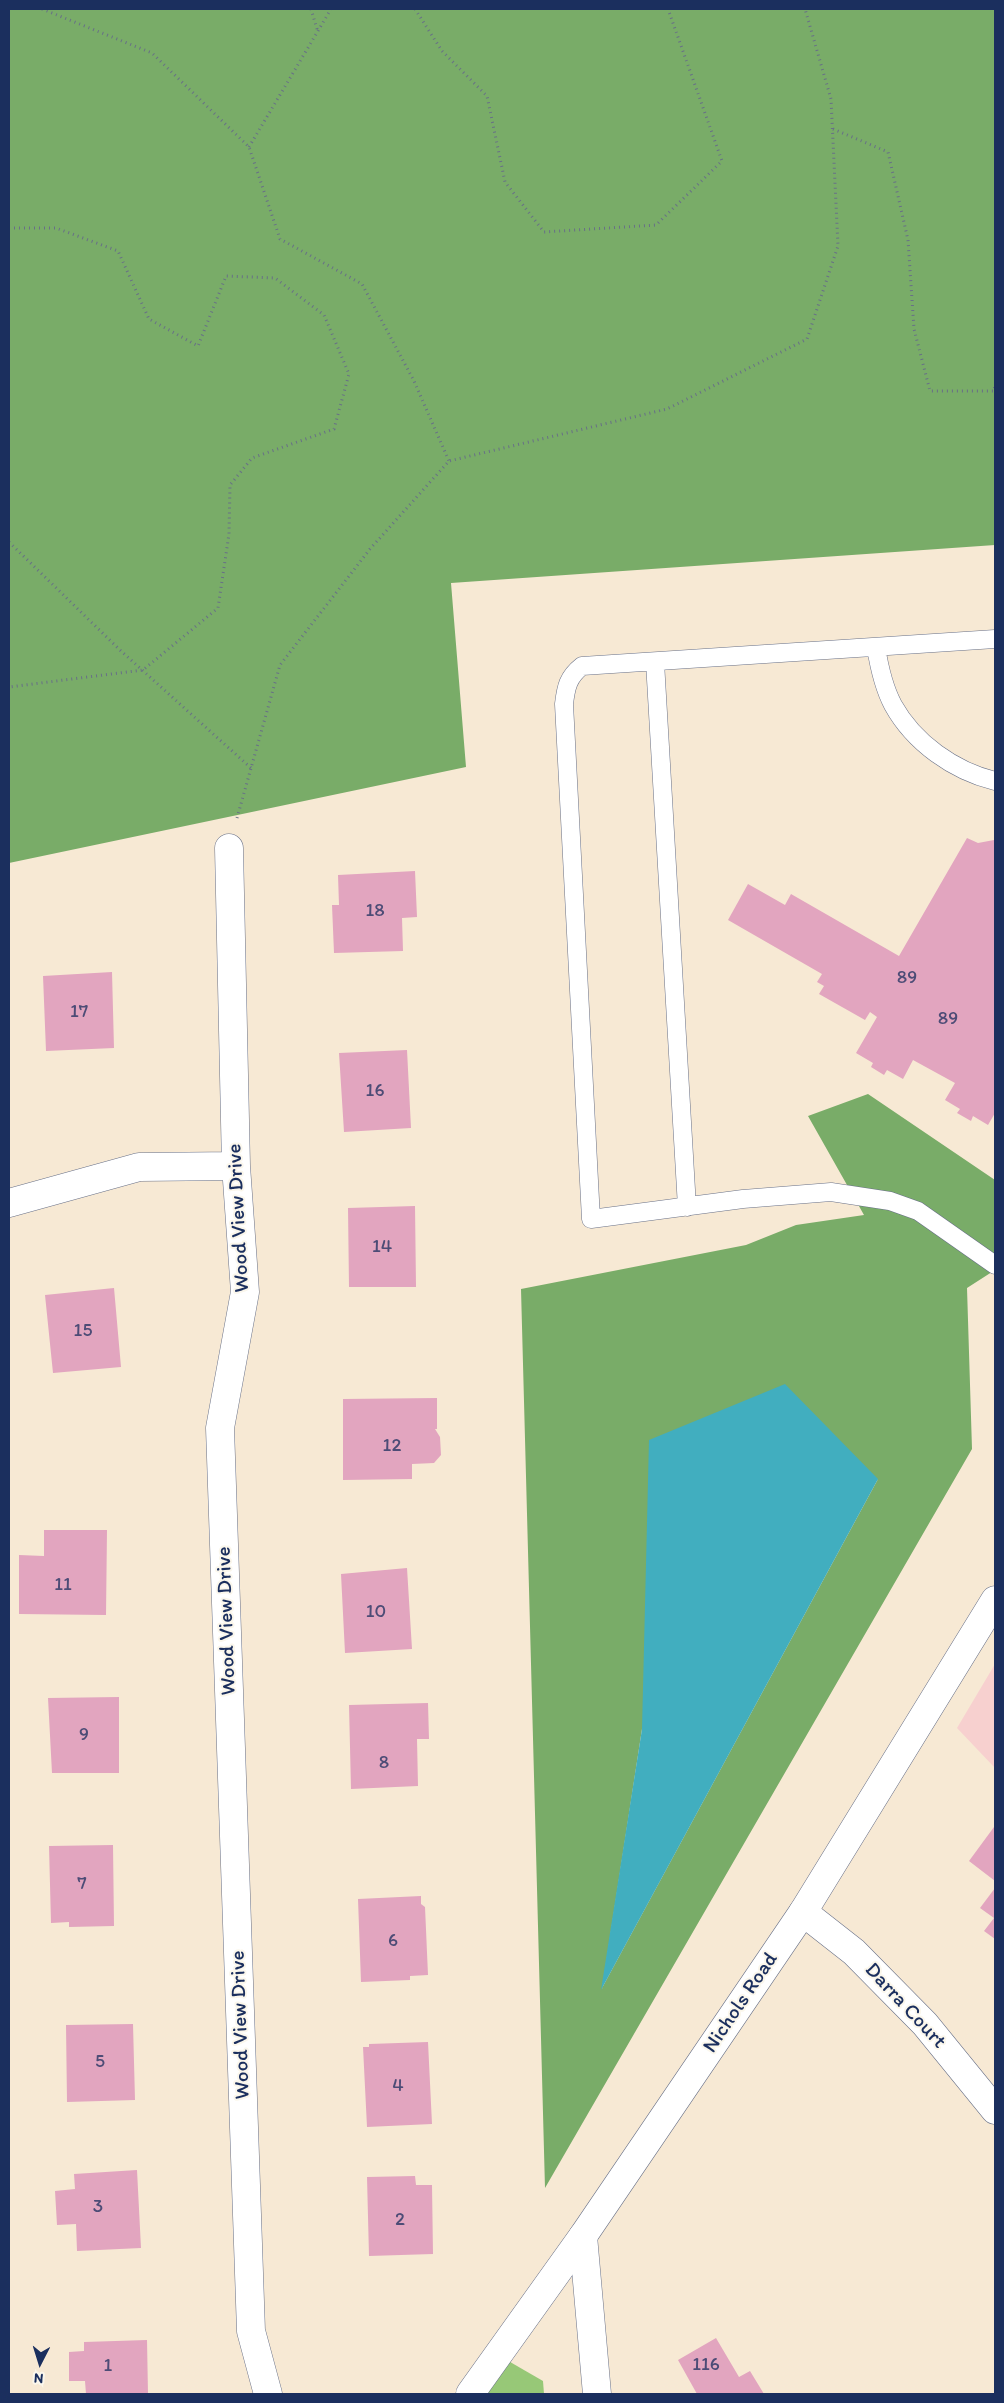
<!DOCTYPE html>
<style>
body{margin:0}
#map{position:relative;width:1004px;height:2403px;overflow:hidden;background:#f7e9d4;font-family:Itim,sans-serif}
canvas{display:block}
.frame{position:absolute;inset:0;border:10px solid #1b2f5e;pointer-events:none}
.north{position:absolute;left:15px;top:2338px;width:50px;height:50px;-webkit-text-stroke:4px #fbf7ec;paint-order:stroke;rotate:185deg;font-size:14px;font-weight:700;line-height:20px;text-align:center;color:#1b2f5e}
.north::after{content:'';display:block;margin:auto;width:18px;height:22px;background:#1b2f5e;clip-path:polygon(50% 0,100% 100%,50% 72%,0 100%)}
</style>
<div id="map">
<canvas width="1004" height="2403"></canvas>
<div class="frame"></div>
<div class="north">N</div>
</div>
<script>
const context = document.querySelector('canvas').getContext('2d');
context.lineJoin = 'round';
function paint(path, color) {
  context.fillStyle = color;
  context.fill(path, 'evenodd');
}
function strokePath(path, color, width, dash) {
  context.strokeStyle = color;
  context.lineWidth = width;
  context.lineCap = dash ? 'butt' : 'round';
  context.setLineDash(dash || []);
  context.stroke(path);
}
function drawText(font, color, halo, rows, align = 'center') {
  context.font = font + ' Itim,sans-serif';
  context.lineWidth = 4;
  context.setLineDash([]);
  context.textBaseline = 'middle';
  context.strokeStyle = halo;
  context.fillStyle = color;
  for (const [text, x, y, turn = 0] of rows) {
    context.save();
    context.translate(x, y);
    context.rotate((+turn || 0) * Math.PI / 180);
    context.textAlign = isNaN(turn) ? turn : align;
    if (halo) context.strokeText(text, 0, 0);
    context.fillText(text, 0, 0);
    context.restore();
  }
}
paint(new Path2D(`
 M 995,1664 L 995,1768 L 957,1728 Z`), '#f7d0cf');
paint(new Path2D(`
 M 498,2355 L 543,2381 L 544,2394 L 470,2394 Z`), '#97c877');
paint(new Path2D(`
 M 9,9 L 995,9 L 995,545 L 451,583 L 466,767 L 9,863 Z
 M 868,1094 L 995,1180 L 995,1270 L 967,1288 L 972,1449 L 545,2188 L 521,1289 L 746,1245 L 796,1225 L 864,1215 L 808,1116 ZM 878,1479 L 602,1988 L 602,1989 L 642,1729 Z`), '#79ac68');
paint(new Path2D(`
 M 785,1384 L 878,1479 L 601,1990 L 642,1729 L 649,1440 Z`), '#41aebf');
paint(new Path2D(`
 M 967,838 L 978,843 L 994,840 L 995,843 L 995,1113 L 988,1125 L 973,1116 L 971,1121 L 957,1113 L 960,1109 L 945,1100 L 955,1083 L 913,1060 L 903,1079 L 887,1070 L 884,1075 L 871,1067 L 873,1063 L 856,1053 L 877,1017 L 870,1012 L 865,1020 L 819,994 L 824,986 L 817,982 L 822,974 L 728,920 L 748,884 L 785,905 L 791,894 L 899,956 Z
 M 415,871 L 417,917 L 402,918 L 403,951 L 334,953 L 332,905 L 339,905 L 338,875 Z
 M 112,972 L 114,1048 L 46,1051 L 43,976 Z
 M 407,1050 L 411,1128 L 344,1132 L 339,1053 Z
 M 415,1206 L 416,1287 L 349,1287 L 348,1208 Z
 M 114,1288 L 121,1367 L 53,1373 L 45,1295 Z
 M 437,1398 L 437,1429 L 435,1429 L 440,1437 L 441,1455 L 434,1463 L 412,1464 L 412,1479 L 343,1480 L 343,1399 Z
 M 44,1530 L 107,1530 L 106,1615 L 19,1614 L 19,1555 L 44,1556 Z
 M 407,1568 L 412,1649 L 345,1653 L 341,1574 Z
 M 119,1697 L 119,1773 L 52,1773 L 48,1698 Z
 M 428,1703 L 429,1739 L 417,1739 L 418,1786 L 351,1789 L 349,1705 Z
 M 994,1827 L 995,1828 L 995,1881 L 969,1861 Z
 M 113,1845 L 114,1926 L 69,1927 L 69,1922 L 51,1923 L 49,1846 Z
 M 995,1888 L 995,1939 L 984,1931 L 994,1918 L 980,1908 Z
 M 421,1896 L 421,1904 L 425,1907 L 428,1975 L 410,1976 L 410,1980 L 361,1982 L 358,1899 Z
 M 133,2024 L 135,2100 L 67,2102 L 66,2025 Z
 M 428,2042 L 432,2124 L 367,2127 L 363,2047 L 369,2047 L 369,2044 Z
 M 137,2170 L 141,2248 L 77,2251 L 76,2224 L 57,2225 L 55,2191 L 75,2189 L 74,2174 Z
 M 415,2176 L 416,2185 L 432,2185 L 433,2254 L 369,2256 L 367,2177 Z
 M 716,2338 L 739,2377 L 750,2371 L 764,2394 L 697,2394 L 678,2360 Z
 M 147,2340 L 148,2394 L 86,2394 L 85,2381 L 69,2381 L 69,2352 L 84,2351 L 84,2342 Z`), '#e2a5bf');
const service = new Path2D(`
 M 995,639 L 582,666 C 568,677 566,687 564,704 L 591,1219 L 743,1199 L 831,1192 L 890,1201 L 918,1211 L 995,1265
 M 876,647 C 879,666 884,688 893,705 C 914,743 954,771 995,781
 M 655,662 L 687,1207`);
const minor = new Path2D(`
 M 229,848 L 236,1166 L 245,1292 L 220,1428 L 251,2331 L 268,2394
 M 9,1203 L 139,1167 L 236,1166
 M 803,1912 L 854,1952 L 925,2024 L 995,2110
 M 583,2236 L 597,2394`);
const tertiary = new Path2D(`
 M 470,2394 L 583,2236 L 803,1912 L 995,1600`);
strokePath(service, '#687087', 19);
strokePath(minor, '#687087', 29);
strokePath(tertiary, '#687087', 29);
strokePath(new Path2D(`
 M 42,9 L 152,53 L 249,147 L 280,239 L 362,284 L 414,381 L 449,461
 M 311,9 L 318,32
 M 415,9 L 442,51 L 487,96 L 505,182 L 544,232 L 656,225 L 722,161 L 668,9
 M 833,129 L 888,152 L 908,240 L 914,329 L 930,391 L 994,391 L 995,384
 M 249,147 L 331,9
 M 9,228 L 56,228 L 118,251 L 149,319 L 198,346 L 226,276 L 275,278 L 324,315 L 349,374 L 334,429 L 252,458 L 230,485 L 229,534 L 218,608 L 143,670 L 9,687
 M 9,542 L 121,651 L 251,768
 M 237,818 L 280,665 L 370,549 L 449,461 L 667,409 L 807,339 L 838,246 L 831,99 L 805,9`), '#687087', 3, [1, 4]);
strokePath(service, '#fff', 18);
strokePath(minor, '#fff', 28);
strokePath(tertiary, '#fff', 28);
drawText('19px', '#4d4c76', null, [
 ["18",375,911],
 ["89",907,978],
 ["17",79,1012],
 ["89",948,1019],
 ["16",375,1091],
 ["14",382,1247],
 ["15",83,1331],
 ["12",392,1446],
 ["11",63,1585],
 ["10",376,1612],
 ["9",84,1735],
 ["8",384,1763],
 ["7",82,1884],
 ["6",393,1941],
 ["5",100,2062],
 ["4",398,2086],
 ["3",98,2207],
 ["2",400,2220],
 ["116",706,2365],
 ["1",108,2366]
]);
drawText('21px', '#1b2f5e', '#fbf7ec', [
 ["Wood View Drive",239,1218,-93],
 ["Wood View Drive",227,1621,-92],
 ["Nichols Road",741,2003,-56],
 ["Darra Court",905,2006,47],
 ["Wood View Drive",241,2025,-92]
]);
</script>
